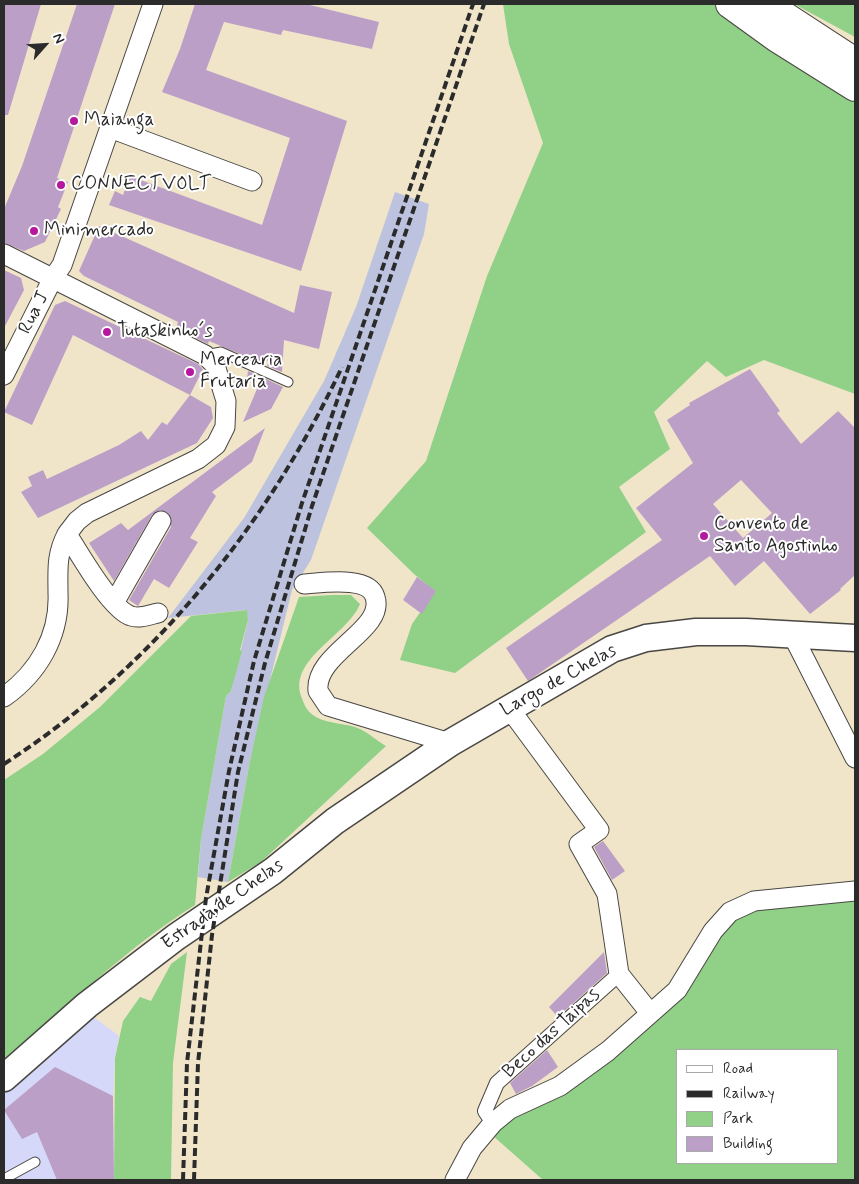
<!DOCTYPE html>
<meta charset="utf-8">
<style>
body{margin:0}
#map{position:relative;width:859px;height:1184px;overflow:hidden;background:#f0e5c9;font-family:Mynerve,sans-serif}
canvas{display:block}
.frame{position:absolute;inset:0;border:5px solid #2b2b2b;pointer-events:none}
.legend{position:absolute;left:676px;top:1049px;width:162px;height:115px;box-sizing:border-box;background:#fff;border:1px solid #aaa;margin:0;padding:6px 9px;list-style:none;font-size:15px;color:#2b2b2b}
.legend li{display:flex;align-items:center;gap:10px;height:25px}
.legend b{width:25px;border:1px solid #aaa}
.north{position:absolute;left:20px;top:20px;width:50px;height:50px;-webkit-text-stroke:4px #fff;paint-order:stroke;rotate:64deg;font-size:14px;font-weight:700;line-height:20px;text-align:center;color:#2b2b2b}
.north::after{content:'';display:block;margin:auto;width:18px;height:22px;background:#2b2b2b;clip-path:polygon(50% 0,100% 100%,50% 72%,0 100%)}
</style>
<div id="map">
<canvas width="859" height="1184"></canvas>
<div class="frame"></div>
<ul class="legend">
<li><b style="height:6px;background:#fff"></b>Road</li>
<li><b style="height:6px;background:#2b2b2b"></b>Railway</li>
<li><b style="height:14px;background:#91d087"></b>Park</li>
<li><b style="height:14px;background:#bc9fc7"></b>Building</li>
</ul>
<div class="north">N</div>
</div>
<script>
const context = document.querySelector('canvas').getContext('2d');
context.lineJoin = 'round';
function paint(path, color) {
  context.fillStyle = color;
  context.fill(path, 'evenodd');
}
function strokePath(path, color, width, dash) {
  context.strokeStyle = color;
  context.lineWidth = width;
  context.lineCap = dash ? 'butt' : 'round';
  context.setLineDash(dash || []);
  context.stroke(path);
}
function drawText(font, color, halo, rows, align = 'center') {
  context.font = font + ' Mynerve,sans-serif';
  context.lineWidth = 4;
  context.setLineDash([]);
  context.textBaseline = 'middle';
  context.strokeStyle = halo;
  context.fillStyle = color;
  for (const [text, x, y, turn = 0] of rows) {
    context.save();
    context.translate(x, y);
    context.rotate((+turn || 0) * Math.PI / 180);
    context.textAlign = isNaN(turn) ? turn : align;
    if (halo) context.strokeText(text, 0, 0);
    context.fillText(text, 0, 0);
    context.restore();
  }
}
paint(new Path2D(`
 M 90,1014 L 119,1036 L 115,1058 L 113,1096 L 114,1180 L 4,1180 L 4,1090 Z`), '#d5d8f9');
paint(new Path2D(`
 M 395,192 L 429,204 L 424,234 L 311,560 L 292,590 L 249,766 L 228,882 L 198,877 L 201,839 L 226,696 L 231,691 L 248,620 L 246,610 L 168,618 L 244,518 L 324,381 L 356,307 Z`), '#bdc3de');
paint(new Path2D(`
 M 503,4 L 855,4 L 855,37 L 796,5 L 773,49 L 855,97 L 855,394 L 764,360 L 726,377 L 707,361 L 654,412 L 670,449 L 619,487 L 646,532 L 455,673 L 400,660 L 412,624 L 435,591 L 414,574 L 367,528 L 426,461 L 487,276 L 543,143 L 509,44 Z
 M 332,595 L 351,595 L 360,604 C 347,636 289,658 301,696 C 305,706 306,711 316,717 C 328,724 347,723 360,729 C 369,733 377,741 386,746 L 261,862 L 228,882 L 249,766 L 264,697 L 299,597 Z
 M 247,610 L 248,620 L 240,650 L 242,651 L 231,691 L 226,696 L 201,839 L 195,905 C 125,949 65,1008 4,1064 L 4,780 L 43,754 L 100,707 L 191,616 Z
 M 855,891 L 855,1180 L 543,1180 L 492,1135 L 650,1013 L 730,912 ZM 678,1050 L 838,1050 L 838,1163 L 678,1163 Z
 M 187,952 L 173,1063 L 171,1180 L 114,1180 L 115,1058 L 123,1021 L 140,997 L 151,1001 L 171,964 Z`), '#91d087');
paint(new Path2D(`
 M 4,4 L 41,4 L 8,115 L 4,115 Z
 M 77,4 L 115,4 L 57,178 L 68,182 L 58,207 L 61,209 L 45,242 L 24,251 L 4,243 L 4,209 L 22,166 Z
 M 195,4 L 306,4 L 379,22 L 372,49 L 283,30 L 281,35 L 224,22 L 206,70 L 347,121 L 301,271 L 109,205 L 115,191 L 123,195 L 130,176 L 262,225 L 290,138 L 162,92 L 180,49 Z
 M 99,226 L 294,313 L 300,285 L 332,292 L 319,349 L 284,340 L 282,372 L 267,366 L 270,358 L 264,364 L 209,341 L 208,344 L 176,328 L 178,322 L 84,276 L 79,271 Z
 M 4,270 L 21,278 L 24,290 L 4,328 Z
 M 65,301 L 198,364 L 203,369 L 190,395 L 211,407 L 213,418 L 197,443 L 38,518 L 21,492 L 32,486 L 28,477 L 43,470 L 47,479 L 119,445 L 141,431 L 148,440 L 162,422 L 167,425 L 190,395 L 73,335 L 32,425 L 4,412 L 55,305 Z
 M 750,369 L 780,411 L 777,413 L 801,444 L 838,411 L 855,428 L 855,575 L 840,589 L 841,590 L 810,614 L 764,561 L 735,586 L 710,556 L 528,681 L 506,648 L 662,540 L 636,508 L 693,463 L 667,420 L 690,405 L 689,403 ZM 741,480 L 772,513 L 743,538 L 713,504 Z
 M 248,371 L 255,374 L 246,385 Z
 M 262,377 L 283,387 L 271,409 L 243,422 Z
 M 265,428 L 252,462 L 212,492 L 216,496 L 190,538 L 198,542 L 169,588 L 154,579 L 138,606 L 129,600 L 171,527 L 170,515 L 160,510 L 152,515 L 114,581 L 89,543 L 121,523 L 128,530 Z
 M 417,577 L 436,591 L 422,614 L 403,600 Z
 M 603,841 L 625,871 L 612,880 L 594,847 Z
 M 604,952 L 607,973 L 558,1017 L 549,1007 Z
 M 547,1050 L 558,1067 L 532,1086 L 516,1094 L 510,1083 Z
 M 55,1067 L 113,1096 L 114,1180 L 57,1180 L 37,1132 L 22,1139 L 4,1110 Z`), '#bc9fc7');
const service = new Path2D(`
 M 205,355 L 221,352 L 288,382
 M 4,1179 L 35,1162`);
const pedestrian = new Path2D(`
 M 493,1123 L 485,1111 L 497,1083 L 619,974`);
const minor = new Path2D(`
 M 110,128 L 252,181
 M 4,254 L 205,355 L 215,365 L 226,401 L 225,427 L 216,445 L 198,459 L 87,513 L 77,521 L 67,534 C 79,553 111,610 131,616 C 139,619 149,615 158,613
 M 4,375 L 53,278 L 62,265 L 153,4
 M 304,584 C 322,583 369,575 375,597 C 386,630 314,653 318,691 L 328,706 L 450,743
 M 114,603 L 161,521
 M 793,636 L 855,758
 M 4,697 C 38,673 60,636 58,593 C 58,570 56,555 67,534
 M 509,708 L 599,830 L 579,844 L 607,894 L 619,974 L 650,1013
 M 455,1180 L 472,1148 L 493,1123 L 510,1109 L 560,1086 L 608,1051 L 677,990 L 713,931 L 730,912 L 754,901 L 855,891`);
const secondary = new Path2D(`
 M 4,1078 L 87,1005 L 176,937 L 273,871 L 335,821 L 450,743 L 612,649 L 646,638 L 696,632 L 746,632 L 855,638`);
const primary = new Path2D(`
 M 730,4 L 777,38 L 855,87
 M 766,4 L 855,62`);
strokePath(service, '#494743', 11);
strokePath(pedestrian, '#494743', 16);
strokePath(minor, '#494743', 21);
strokePath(secondary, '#494743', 29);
strokePath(primary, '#494743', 30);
strokePath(service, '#fff', 9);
strokePath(pedestrian, '#fff', 14);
strokePath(minor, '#fff', 19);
strokePath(secondary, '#fff', 26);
strokePath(primary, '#fff', 28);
strokePath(new Path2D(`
 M 4,764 C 153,668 267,526 342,367
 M 183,1180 L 187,1063 L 206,898 L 229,771 L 254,661 L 302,503 L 473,4
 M 194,1180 L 198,1063 L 212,935 L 238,772 L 265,663 L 312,506 L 484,4`), '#2b2b2b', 4, [8, 4]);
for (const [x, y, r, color] of [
 [74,121,5,"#b5179e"],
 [61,185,5,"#b5179e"],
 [34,231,5,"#b5179e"],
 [107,332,5,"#b5179e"],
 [190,372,5,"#b5179e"],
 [704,536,5,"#b5179e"]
]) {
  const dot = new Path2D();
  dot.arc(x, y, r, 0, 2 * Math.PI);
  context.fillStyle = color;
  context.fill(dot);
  strokePath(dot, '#fff', 2);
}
drawText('19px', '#2b2b2b', '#fff', [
 ["Maianga",84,121],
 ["CONNECTVOLT",71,185],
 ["Minimercado",44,231],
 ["Tutaskinho´s",117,332],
 ["Mercearia",200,361],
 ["Frutaria",200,383],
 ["Convento de",714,525],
 ["Santo Agostinho",714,547]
], 'left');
drawText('19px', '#2b2b2b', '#fff', [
 ["Rua J",35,313,-63],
 ["Largo de Chelas",559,681,-29],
 ["Estrada de Chelas",223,905,-35],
 ["Beco das Taipas",552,1034,-42]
]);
</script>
